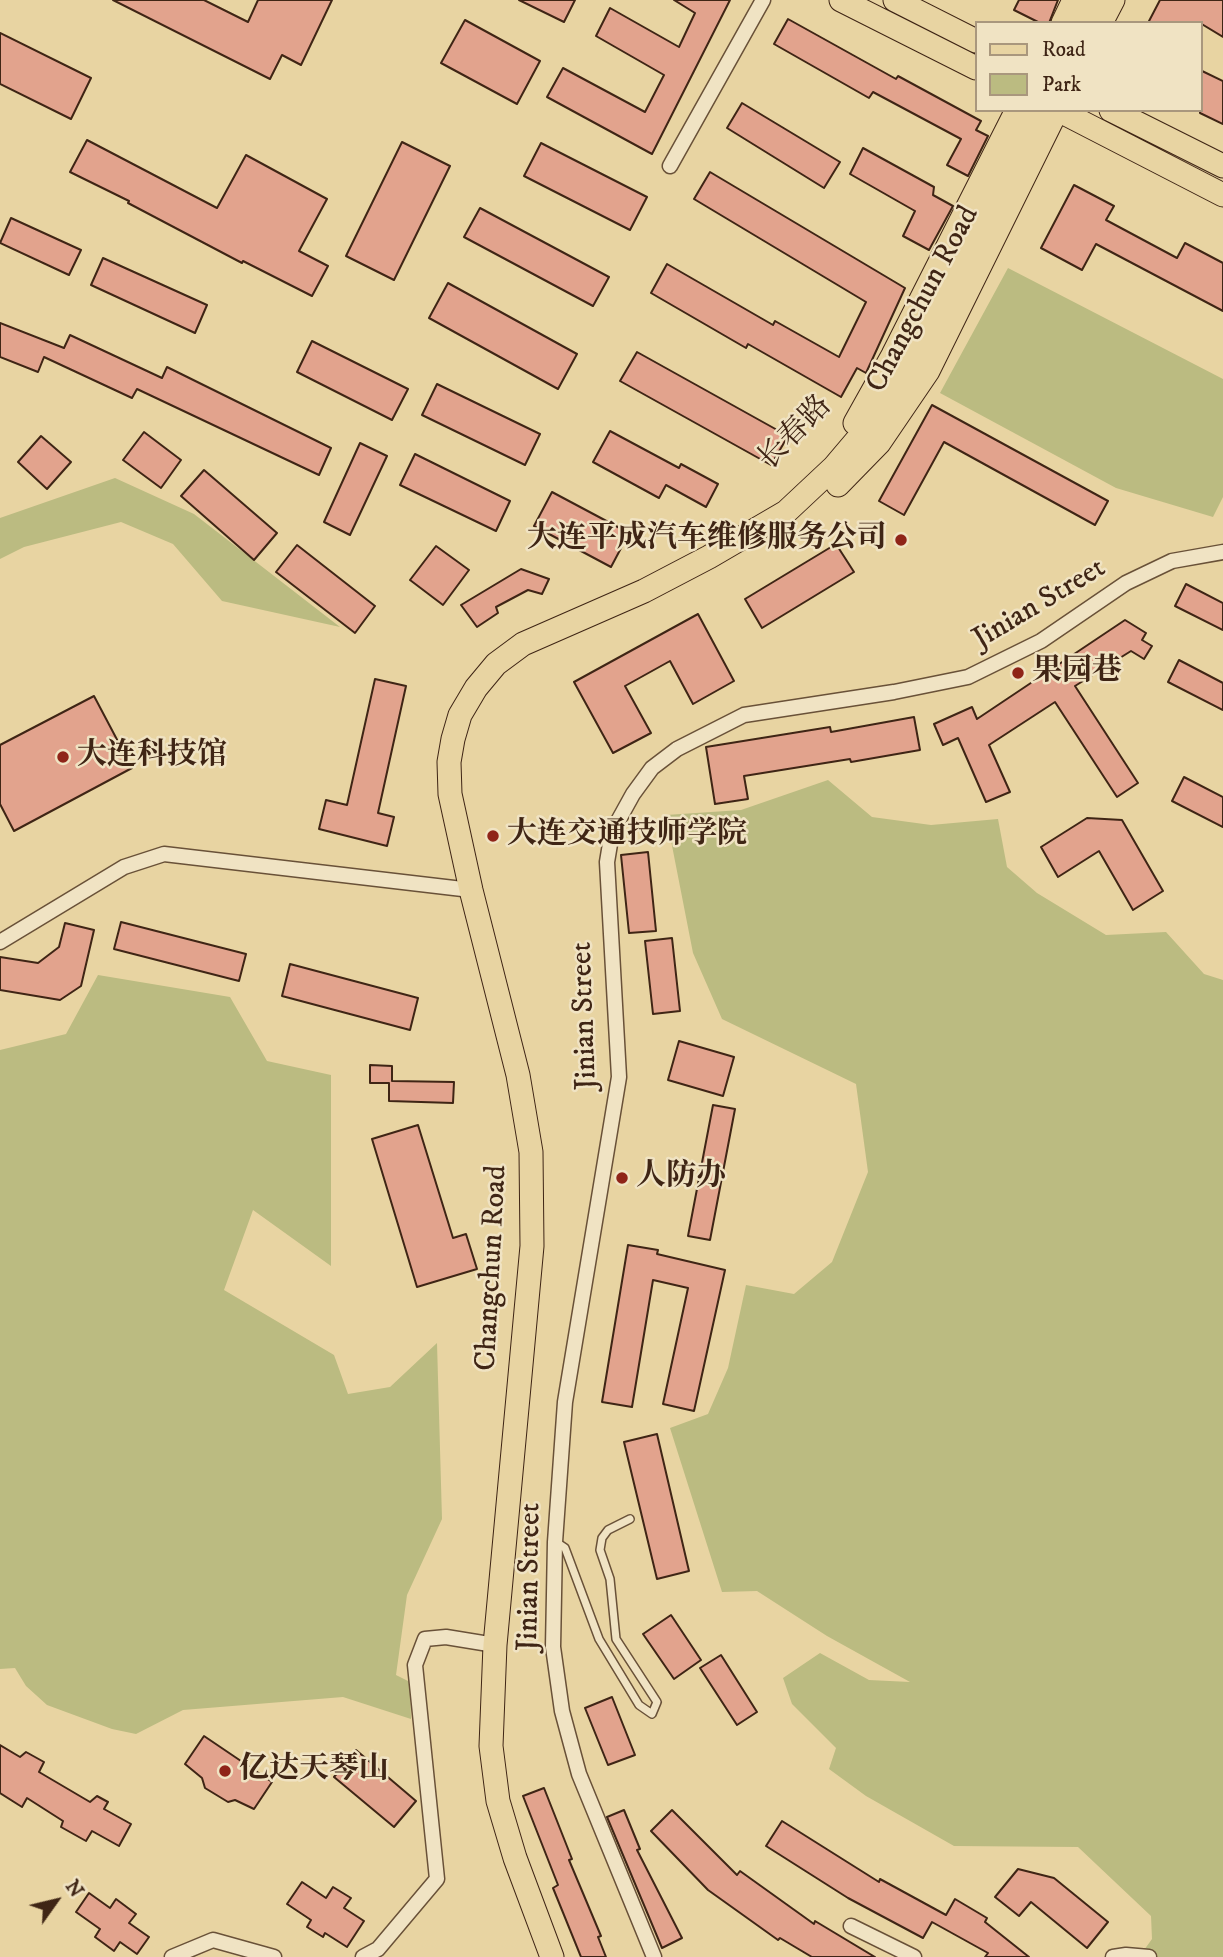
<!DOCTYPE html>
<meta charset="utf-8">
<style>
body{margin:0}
#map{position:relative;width:1223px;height:1957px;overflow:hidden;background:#e8d4a2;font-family:"IM FELL DW Pica",serif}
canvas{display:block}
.legend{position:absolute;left:975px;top:21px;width:228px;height:91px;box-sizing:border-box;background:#f0e3c3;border:2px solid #a9977d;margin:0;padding:9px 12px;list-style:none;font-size:21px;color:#3f2515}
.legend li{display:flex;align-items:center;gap:14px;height:35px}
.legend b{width:35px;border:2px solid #a9977d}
.north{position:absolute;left:21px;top:1866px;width:70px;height:70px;-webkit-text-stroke:5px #f0e3c3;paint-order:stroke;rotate:56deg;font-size:19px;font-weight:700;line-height:28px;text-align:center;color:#3f2515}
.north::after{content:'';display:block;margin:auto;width:24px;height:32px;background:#3f2515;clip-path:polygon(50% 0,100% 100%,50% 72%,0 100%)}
</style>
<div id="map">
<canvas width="1223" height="1957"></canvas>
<ul class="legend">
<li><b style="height:9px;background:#e8d4a2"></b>Road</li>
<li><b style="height:19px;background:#bbbb81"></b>Park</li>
</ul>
<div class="north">N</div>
</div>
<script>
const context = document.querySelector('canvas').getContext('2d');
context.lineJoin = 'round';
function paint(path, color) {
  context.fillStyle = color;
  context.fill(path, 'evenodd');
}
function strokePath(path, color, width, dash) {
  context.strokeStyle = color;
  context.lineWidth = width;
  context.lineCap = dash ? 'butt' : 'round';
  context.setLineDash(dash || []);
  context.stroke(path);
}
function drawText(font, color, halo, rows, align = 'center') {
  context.font = font + ' "IM FELL DW Pica","Noto Serif SC",serif';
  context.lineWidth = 5;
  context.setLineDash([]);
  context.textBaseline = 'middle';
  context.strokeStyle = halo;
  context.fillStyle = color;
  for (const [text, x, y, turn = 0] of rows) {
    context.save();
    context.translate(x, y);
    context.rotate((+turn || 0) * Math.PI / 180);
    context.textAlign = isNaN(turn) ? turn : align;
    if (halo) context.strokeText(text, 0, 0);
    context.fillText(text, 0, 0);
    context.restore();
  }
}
paint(new Path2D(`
 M 1008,268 L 1223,379 L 1223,497 L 1213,517 L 1116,488 L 940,393 Z
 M 115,478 L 194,514 L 340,627 L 222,601 L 173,544 L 121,522 L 24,547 L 0,559 L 0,518 Z
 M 828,780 L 872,817 L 931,825 L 998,819 L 1007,867 L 1037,893 L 1106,935 L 1166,932 L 1204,974 L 1223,980 L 1223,1957 L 1139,1957 L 1152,1939 L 1151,1916 L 1078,1847 L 954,1846 L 866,1796 L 829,1769 L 836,1748 L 792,1704 L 783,1678 L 820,1653 L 869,1680 L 910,1682 L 827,1636 L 757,1591 L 722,1592 L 670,1428 L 708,1414 L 728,1368 L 746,1285 L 794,1294 L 832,1262 L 868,1172 L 856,1084 L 722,1019 L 693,953 L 666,815 L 741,810 Z
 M 98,975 L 230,997 L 267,1061 L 331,1075 L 331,1266 L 253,1210 L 224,1290 L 334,1355 L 348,1394 L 390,1387 L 437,1343 L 442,1519 L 407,1595 L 396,1675 L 410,1682 L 411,1719 L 343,1697 L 183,1710 L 136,1734 L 112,1729 L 47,1705 L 26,1686 L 15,1668 L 0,1669 L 0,1050 L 66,1034 Z`), '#bbbb81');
const building = new Path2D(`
 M 113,0 L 204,0 L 248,22 L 258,0 L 332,0 L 301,65 L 282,55 L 270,79 Z
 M 519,0 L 575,0 L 564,22 Z
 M 674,0 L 730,0 L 652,154 L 547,97 L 563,68 L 645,112 L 664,75 L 596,36 L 610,8 L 679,47 L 695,13 Z
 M 1019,0 L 1058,0 L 1049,23 L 1040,23 L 1014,10 Z
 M 1160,0 L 1223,0 L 1223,37 L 1200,23 L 1148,23 Z
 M 788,19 L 896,79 L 898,76 L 981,121 L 976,130 L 988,136 L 968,176 L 947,165 L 961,139 L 873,92 L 869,98 L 774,44 Z
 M 465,20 L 540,61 L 517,104 L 441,63 Z
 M 0,33 L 91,78 L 71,119 L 0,84 Z
 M 1200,70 L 1223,81 L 1223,124 L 1200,113 Z
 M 742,103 L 840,162 L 824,188 L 727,128 Z
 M 87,140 L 217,208 L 246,155 L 327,199 L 299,251 L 328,266 L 312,296 L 243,261 L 242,263 L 128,203 L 129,201 L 70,172 Z
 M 402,142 L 450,166 L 394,280 L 346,256 Z
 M 541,143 L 647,197 L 630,230 L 524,176 Z
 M 863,148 L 934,187 L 933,195 L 953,206 L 929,250 L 903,236 L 915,211 L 850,174 Z
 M 710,172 L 905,288 L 866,373 L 857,368 L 841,397 L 748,344 L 746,348 L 651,293 L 667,264 L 773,325 L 775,321 L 839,357 L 866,302 L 694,199 Z
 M 1074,185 L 1114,206 L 1106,220 L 1177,258 L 1185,243 L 1223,263 L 1223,311 L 1096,244 L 1082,270 L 1041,248 Z
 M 480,208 L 609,277 L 593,306 L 464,237 Z
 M 11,218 L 81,250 L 69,275 L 0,243 Z
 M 103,258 L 207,305 L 195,333 L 91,285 Z
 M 448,283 L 577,354 L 558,389 L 429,318 Z
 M 0,323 L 64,348 L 70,335 L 162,378 L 167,367 L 331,448 L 319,475 L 137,389 L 132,398 L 44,357 L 38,372 L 0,357 Z
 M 312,341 L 408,389 L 392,420 L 297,372 Z
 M 637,352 L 788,436 L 771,465 L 620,381 Z
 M 437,384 L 540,434 L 525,465 L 422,415 Z
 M 932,405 L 1108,501 L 1095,525 L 944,442 L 904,515 L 879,501 Z
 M 610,431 L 679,468 L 681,464 L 718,484 L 706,507 L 666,485 L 659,498 L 593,462 Z
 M 144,432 L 181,460 L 161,488 L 123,460 Z
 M 41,436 L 71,462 L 47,489 L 18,462 Z
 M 360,443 L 387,456 L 350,535 L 324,522 Z
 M 415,454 L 510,501 L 496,531 L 400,485 Z
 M 204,470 L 277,533 L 254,560 L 181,496 Z
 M 552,492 L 629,533 L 611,567 L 534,526 Z
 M 836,544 L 854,572 L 762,628 L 745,599 Z
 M 297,545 L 375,606 L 355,633 L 276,572 Z
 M 436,546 L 469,570 L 443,605 L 410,580 Z
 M 521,569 L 549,579 L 542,594 L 528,590 L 496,607 L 498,613 L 477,627 L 461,605 Z
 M 1186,584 L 1223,603 L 1223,630 L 1175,606 Z
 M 698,614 L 734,681 L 693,704 L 670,661 L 625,686 L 651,733 L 613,753 L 574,682 Z
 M 1125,620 L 1146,633 L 1142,640 L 1152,646 L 1144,659 L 1131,651 L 1075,686 L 1138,783 L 1117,797 L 1055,702 L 989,745 L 1010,792 L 986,802 L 958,738 L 943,745 L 934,724 L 972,707 L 977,719 Z
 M 1179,660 L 1223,683 L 1223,710 L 1168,682 Z
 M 375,679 L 406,686 L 378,813 L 394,817 L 387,846 L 319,829 L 326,800 L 347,805 Z
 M 94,696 L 132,768 L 14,831 L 0,804 L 0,745 Z
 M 914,717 L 920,750 L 851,762 L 850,759 L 744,776 L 748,799 L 715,804 L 706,747 L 830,727 L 831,732 Z
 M 1184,777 L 1223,797 L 1223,827 L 1172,801 Z
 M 1087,818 L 1122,820 L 1163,891 L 1133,910 L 1099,851 L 1058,877 L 1041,847 Z
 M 648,852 L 656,931 L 629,933 L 621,855 Z
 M 121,922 L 246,954 L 239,981 L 114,949 Z
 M 65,923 L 94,930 L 81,986 L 60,1000 L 0,990 L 0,957 L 38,963 L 59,947 Z
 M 672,938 L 680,1011 L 653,1014 L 645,941 Z
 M 290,964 L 418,998 L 410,1030 L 282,996 Z
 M 679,1041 L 734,1057 L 723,1096 L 668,1080 Z
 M 370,1065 L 392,1066 L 392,1081 L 454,1082 L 453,1103 L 389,1101 L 389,1083 L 370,1083 Z
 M 713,1105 L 735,1109 L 710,1240 L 688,1236 Z
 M 418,1125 L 453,1238 L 466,1234 L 477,1269 L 417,1287 L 372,1139 Z
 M 628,1245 L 658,1250 L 657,1254 L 725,1270 L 694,1411 L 663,1404 L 688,1288 L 653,1280 L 632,1407 L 602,1402 Z
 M 657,1434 L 689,1571 L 657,1579 L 624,1442 Z
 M 671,1615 L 701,1660 L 674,1679 L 643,1634 Z
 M 721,1655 L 757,1712 L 737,1725 L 700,1668 Z
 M 612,1697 L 635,1755 L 608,1765 L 585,1708 Z
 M 204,1736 L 272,1782 L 254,1809 L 235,1800 L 228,1802 L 205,1788 L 202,1778 L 185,1764 Z
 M 0,1745 L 20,1757 L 26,1752 L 44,1762 L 39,1772 L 90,1802 L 97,1796 L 108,1802 L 104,1809 L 131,1824 L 119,1846 L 92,1831 L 86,1841 L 61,1827 L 63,1821 L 27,1798 L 22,1807 L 0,1793 Z
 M 356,1750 L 416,1801 L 394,1827 L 334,1777 Z
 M 544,1788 L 572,1859 L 569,1860 L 601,1936 L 598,1937 L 606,1957 L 581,1957 L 553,1888 L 558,1885 L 523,1796 Z
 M 624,1810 L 640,1849 L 637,1850 L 682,1938 L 662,1948 L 607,1817 Z
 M 672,1810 L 737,1875 L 740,1871 L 814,1924 L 815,1921 L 875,1957 L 812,1957 L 780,1938 L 778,1940 L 708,1890 L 651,1831 Z
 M 782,1821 L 879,1882 L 880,1879 L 946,1915 L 955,1899 L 987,1918 L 985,1922 L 1029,1957 L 985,1957 L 988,1953 L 932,1922 L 923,1938 L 848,1898 L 766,1846 Z
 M 1018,1869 L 1054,1878 L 1108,1922 L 1087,1948 L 1031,1902 L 1019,1916 L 995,1897 Z
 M 302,1882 L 326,1898 L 333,1887 L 351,1898 L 344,1908 L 364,1921 L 347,1947 L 325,1933 L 323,1937 L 307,1927 L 311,1920 L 287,1904 Z
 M 89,1893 L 110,1908 L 116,1899 L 136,1914 L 129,1923 L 149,1937 L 137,1954 L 120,1942 L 114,1951 L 95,1937 L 100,1929 L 76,1912 Z`);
paint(building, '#e2a38d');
strokePath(building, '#3f2515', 2);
const lane = new Path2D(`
 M 556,1542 L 565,1548 L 599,1639 L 639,1705 L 652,1714 L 657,1702 L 616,1639 L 610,1579 L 600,1550 L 602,1538 L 608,1530 L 630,1519`);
const street = new Path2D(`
 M 670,166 L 763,0
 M 0,942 L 124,867 L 164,854 L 471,890
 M 851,1926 L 914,1957
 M 172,1957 L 213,1940 L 274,1957
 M 363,1957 L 378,1949 L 437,1879 L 415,1665 L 425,1639 L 446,1637 L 495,1645
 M 654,1957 L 579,1774 L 562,1711 L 553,1647 L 555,1542 L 565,1402 L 619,1077 L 607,862 L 612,832 L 633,794 L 652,768 L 677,749 L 744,715 L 894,692 L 968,677 L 1041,641 L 1126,583 L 1172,561 L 1223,552
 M 1113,1957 L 1126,1955 L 1149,1957`);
const primary = new Path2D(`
 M 841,0 L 976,68
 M 895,0 L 976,41
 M 1063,23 L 1074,0
 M 1083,23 L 1094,0
 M 1101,23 L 1113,0
 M 1058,110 L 1223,195
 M 1111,110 L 1223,166
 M 855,423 L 893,355 L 1017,110
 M 838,485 L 879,443 L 928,371 L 1057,110
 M 552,1957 L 515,1858 L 498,1801 L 491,1746 L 495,1645 L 532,1246 L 531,1152 L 518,1075 L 471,890 L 450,794 L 449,762 L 453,739 L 460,715 L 476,688 L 496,664 L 523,644 L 644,591 L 709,557 L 786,512 L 834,467 L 873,421 L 908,366 L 1038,110`);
strokePath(lane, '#695138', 10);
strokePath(street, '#695138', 17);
strokePath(primary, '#3f2515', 25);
strokePath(lane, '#f0e3c3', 7);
strokePath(street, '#f0e3c3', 14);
strokePath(primary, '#e8d4a2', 23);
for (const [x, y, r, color] of [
 [901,540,7,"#8f2418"],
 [1018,673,7,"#8f2418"],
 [63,757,7,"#8f2418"],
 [493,836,7,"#8f2418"],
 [622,1178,7,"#8f2418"],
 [225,1771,7,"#8f2418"]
]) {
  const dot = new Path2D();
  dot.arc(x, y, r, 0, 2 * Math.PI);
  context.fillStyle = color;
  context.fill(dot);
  strokePath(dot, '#f0e3c3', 2.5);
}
drawText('30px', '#3f2515', '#f0e3c3', [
 ["Changchun Road",924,300,-62],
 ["长春路",796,434,-46],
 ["Jinian Street",1040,605,-31],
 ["Jinian Street",586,1016,-92],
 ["Changchun Road",493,1268,-87],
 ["Jinian Street",531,1577,-89]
]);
drawText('bold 30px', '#3f2515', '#f0e3c3', [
 ["大连平成汽车维修服务公司",887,540,"right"],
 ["果园巷",1032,673],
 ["大连科技馆",77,757],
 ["大连交通技师学院",507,836],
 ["人防办",636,1178],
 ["亿达天琴山",239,1771]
], 'left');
</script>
